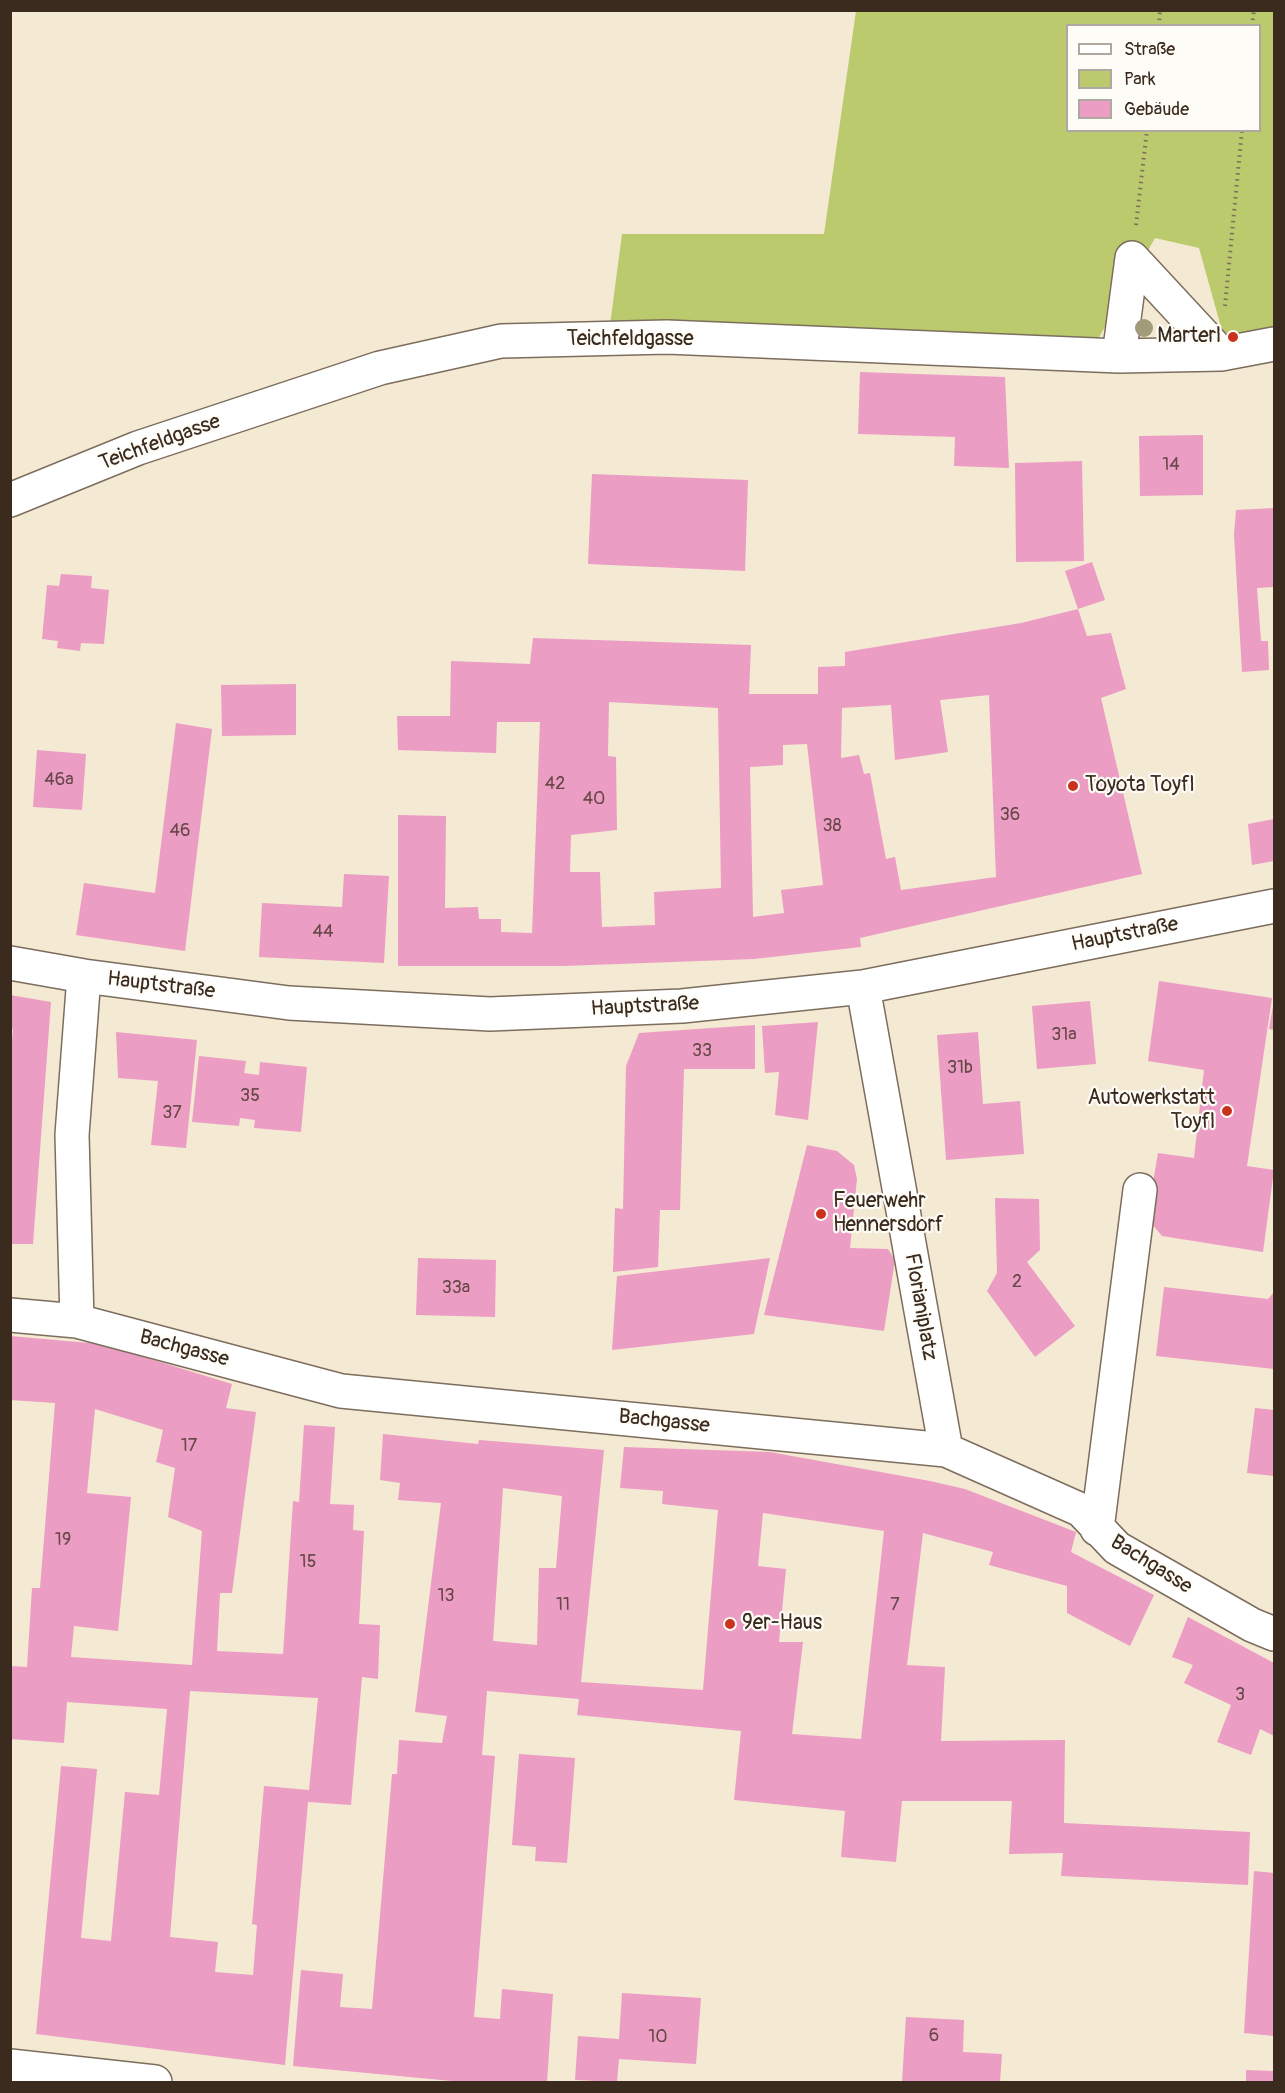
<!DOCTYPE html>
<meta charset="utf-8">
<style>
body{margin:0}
#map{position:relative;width:1285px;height:2093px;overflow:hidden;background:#f4e9d3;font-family:Pangolin,sans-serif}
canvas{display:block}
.frame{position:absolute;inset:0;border:12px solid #3b2a1e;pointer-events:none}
.legend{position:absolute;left:1066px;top:24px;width:195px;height:108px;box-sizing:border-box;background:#fdfcf7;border:2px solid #afa8a0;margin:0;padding:8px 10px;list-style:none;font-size:18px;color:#3b2a1e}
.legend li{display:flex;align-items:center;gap:12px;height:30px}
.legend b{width:30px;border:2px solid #afa8a0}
</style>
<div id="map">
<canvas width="1285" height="2093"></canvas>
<div class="frame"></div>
<ul class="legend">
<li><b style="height:8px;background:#fff"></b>Straße</li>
<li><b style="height:16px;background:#bbca6c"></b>Park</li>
<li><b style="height:16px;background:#eb9dc3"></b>Gebäude</li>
</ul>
</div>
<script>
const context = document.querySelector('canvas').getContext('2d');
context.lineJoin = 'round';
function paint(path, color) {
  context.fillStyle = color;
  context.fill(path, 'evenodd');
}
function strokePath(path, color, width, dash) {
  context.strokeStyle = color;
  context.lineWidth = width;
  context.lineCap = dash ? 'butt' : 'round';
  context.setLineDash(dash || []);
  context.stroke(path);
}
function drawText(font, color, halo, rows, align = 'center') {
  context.font = font + ' Pangolin,sans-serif';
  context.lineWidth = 4.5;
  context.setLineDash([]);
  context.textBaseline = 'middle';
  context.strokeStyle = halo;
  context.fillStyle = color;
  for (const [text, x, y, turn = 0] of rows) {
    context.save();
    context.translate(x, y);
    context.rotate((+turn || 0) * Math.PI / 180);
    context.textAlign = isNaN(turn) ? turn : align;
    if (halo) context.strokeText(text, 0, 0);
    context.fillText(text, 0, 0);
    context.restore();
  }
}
paint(new Path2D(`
 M 856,11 L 1274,11 L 1274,333 L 1226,345 L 1199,248 L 1155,238 L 1097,341 L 610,325 L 622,234 L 824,234 ZM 1068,26 L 1260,26 L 1260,130 L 1068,130 Z`), '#bbca6c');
paint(new Path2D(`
 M 860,372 L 1005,377 L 1009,468 L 954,466 L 955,437 L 858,434 Z
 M 1203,435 L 1203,495 L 1140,496 L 1139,436 Z
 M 1082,461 L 1084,561 L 1016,562 L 1015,463 Z
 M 592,474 L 748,480 L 745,571 L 588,564 Z
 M 1274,508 L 1274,587 L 1257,588 L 1261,641 L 1268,641 L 1269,670 L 1242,672 L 1234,535 L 1236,510 Z
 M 1092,562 L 1105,600 L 1078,609 L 1065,571 Z
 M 61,574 L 92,576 L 91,588 L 109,590 L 104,644 L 81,643 L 80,651 L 57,648 L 58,641 L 42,639 L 47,585 L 59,586 Z
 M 1078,609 L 1087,636 L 1111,633 L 1126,689 L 1101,698 L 1142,874 L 860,938 L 861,947 L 754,959 L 564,966 L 398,966 L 398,815 L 446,816 L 445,908 L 478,907 L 479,919 L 501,919 L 501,932 L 532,933 L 540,722 L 497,722 L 496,753 L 398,750 L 397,716 L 450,716 L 451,661 L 530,664 L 533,638 L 751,645 L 749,694 L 818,694 L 818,667 L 845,666 L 845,652 L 1021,623 ZM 989,695 L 996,877 L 901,890 L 895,857 L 886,859 L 870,773 L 864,774 L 859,755 L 841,758 L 842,708 L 891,705 L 895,760 L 948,752 L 940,700 ZM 609,702 L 718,708 L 721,888 L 654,892 L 655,925 L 602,927 L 600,872 L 570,872 L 571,835 L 617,830 L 616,757 L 608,756 ZM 807,744 L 823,885 L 781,890 L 784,913 L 753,917 L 750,767 L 783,765 L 783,745 Z
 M 296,684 L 296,735 L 222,736 L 221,685 Z
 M 176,723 L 212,729 L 185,951 L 76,935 L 84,883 L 155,893 Z
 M 37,750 L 86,754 L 82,810 L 33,807 Z
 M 1274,819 L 1274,861 L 1252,865 L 1248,824 Z
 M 344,874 L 389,876 L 384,963 L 259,957 L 262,903 L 342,907 Z
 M 1159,981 L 1272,998 L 1247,1166 L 1274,1170 L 1263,1252 L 1162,1236 L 1147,1218 L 1158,1153 L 1194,1158 L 1204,1070 L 1148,1061 Z
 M 10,995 L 51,1002 L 33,1244 L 10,1244 L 10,1063 L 13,1029 L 10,1028 Z
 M 1090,1001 L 1096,1064 L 1037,1069 L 1032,1006 Z
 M 1273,1006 L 1274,1006 L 1274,1030 L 1269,1029 Z
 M 818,1022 L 808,1120 L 775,1115 L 779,1072 L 765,1073 L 762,1026 Z
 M 755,1025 L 755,1069 L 684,1069 L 680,1210 L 660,1210 L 658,1267 L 613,1272 L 615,1208 L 623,1209 L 626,1066 L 639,1033 Z
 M 116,1032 L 197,1040 L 186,1148 L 151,1145 L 158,1081 L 118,1078 Z
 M 978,1032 L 983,1104 L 1020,1101 L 1024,1154 L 946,1160 L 937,1035 Z
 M 199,1056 L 246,1061 L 244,1073 L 259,1075 L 260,1062 L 307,1067 L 301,1132 L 254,1128 L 255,1120 L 240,1118 L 239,1126 L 192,1122 Z
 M 807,1145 L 837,1151 L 854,1165 L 857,1179 L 850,1248 L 888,1249 L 895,1260 L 884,1331 L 764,1315 Z
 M 995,1198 L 1039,1199 L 1040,1250 L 1027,1262 L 1075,1326 L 1035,1357 L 987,1291 L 997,1273 Z
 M 418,1258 L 496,1260 L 495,1317 L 416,1315 Z
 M 770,1258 L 754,1334 L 612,1350 L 617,1276 Z
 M 1164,1287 L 1268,1299 L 1274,1292 L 1274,1369 L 1156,1356 Z
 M 10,1336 L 101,1344 L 232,1384 L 226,1408 L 256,1412 L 232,1593 L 220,1593 L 217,1651 L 283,1654 L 293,1501 L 299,1502 L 304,1425 L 335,1427 L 330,1504 L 354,1505 L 353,1530 L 364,1531 L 359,1624 L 380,1625 L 378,1679 L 362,1677 L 351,1805 L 308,1802 L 285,2065 L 36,2034 L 61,1766 L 97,1769 L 81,1938 L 111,1941 L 125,1792 L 159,1795 L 167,1709 L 67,1702 L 64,1743 L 10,1739 L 10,1666 L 27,1667 L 32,1588 L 40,1588 L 55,1403 L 10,1400 ZM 95,1409 L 163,1430 L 156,1462 L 175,1468 L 168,1517 L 202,1531 L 192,1665 L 71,1657 L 74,1626 L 118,1631 L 131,1497 L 87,1493 ZM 190,1691 L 318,1698 L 309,1790 L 264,1786 L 252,1924 L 257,1925 L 253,1975 L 215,1972 L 218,1942 L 170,1937 Z
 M 1255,1408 L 1274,1410 L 1274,1476 L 1247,1473 Z
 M 383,1434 L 478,1444 L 479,1440 L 604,1450 L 581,1682 L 703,1690 L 718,1510 L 662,1504 L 663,1491 L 620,1488 L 624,1447 L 770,1452 L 930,1481 L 965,1489 L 1076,1532 L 1071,1552 L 1154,1595 L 1130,1646 L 1067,1613 L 1067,1586 L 989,1565 L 993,1552 L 923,1533 L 907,1665 L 945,1667 L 941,1741 L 1065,1740 L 1064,1823 L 1250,1832 L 1248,1885 L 1061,1876 L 1063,1853 L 1009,1854 L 1012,1801 L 902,1801 L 896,1862 L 841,1857 L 845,1811 L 734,1800 L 741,1731 L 577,1715 L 579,1699 L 487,1691 L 482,1755 L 495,1756 L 474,2017 L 500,2019 L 502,1989 L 553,1994 L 547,2082 L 462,2082 L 293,2066 L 301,1970 L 343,1974 L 340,2007 L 372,2009 L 392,1774 L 397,1774 L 399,1740 L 442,1743 L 447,1716 L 415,1712 L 441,1503 L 398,1500 L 400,1483 L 380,1480 ZM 503,1488 L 562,1496 L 556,1568 L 539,1568 L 537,1645 L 493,1641 ZM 763,1513 L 884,1531 L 861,1739 L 792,1734 L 803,1642 L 779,1642 L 786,1569 L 758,1566 Z
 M 1188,1617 L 1274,1663 L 1274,1736 L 1260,1729 L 1251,1755 L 1217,1742 L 1231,1705 L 1184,1683 L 1193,1665 L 1172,1657 Z
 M 519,1754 L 575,1758 L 567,1863 L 535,1861 L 536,1847 L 512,1845 Z
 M 1254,1871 L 1274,1873 L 1274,2036 L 1244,2033 Z
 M 622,1993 L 701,1998 L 696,2064 L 619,2059 L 617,2082 L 575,2080 L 578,2036 L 619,2039 Z
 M 906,2017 L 964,2020 L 963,2052 L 1002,2054 L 1000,2082 L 902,2082 Z
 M 1246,2070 L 1274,2071 L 1274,2082 L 1246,2082 Z`), '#eb9dc3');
const minor = new Path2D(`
 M 1132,258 L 1221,354
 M 1119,356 L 1132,258
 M 10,500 L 138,448 L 380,368 L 501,341 L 667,337 L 1119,356 L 1221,354 L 1274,344
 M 10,963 L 84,976 L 289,1003 L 490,1014 L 682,1006 L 863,987 L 1274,906
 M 863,987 L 946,1450
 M 10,1315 L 77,1321 L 341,1391 L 946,1450 L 1081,1510 L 1117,1548 L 1252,1625 L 1274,1634
 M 77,1321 L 72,1135 L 84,976
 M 1097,1529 L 1140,1190
 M 10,2066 L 155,2082`);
strokePath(minor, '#7c6d5d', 36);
strokePath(new Path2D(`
 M 1159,26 L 1160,10
 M 1252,26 L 1254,10
 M 1136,225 L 1147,130
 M 1225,306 L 1242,130`), '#7c6d5d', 4, [1.5, 4.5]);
strokePath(minor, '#fff', 33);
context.fillStyle = '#a39a7c';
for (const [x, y] of [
 [1144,328]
]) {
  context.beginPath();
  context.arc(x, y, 9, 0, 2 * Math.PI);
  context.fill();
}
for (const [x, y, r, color] of [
 [1233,337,6,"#c8321e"],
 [1073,786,6,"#c8321e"],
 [1227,1111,6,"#c8321e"],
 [821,1214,6,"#c8321e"],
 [730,1624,6,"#c8321e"]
]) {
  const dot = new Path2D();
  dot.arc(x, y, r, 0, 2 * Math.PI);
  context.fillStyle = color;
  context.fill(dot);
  strokePath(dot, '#fdfcf7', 2);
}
drawText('18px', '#674747', null, [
 ["14",1171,465],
 ["46a",59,780],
 ["42",555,784],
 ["40",594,799],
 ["36",1010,815],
 ["38",832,826],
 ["46",180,831],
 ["44",323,932],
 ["31a",1064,1035],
 ["33",702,1051],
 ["31b",960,1068],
 ["35",250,1096],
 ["37",172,1113],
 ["2",1017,1282],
 ["33a",456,1288],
 ["17",189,1446],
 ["19",63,1540],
 ["15",308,1562],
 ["13",446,1596],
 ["11",563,1605],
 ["7",895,1605],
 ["3",1240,1695],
 ["6",934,2036],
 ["10",658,2037]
]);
drawText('21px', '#3b2a1e', '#fdfcf7', [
 ["Marterl",1221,337,"right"],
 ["Toyota Toyfl",1085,786],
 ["Autowerkstatt",1215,1099,"right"],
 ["Toyfl",1215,1123,"right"],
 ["Feuerwehr",833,1202],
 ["Hennersdorf",833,1226],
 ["9er-Haus",742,1624]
], 'left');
drawText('21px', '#3b2a1e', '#fdfcf7', [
 ["Teichfeldgasse",630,340],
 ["Teichfeldgasse",160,443,-20],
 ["Hauptstraße",1125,935,-11],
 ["Hauptstraße",161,986,7],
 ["Hauptstraße",645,1007,-3],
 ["Florianiplatz",920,1307,80],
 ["Bachgasse",184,1349,15],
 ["Bachgasse",664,1422,6],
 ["Bachgasse",1151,1565,32]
]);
</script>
